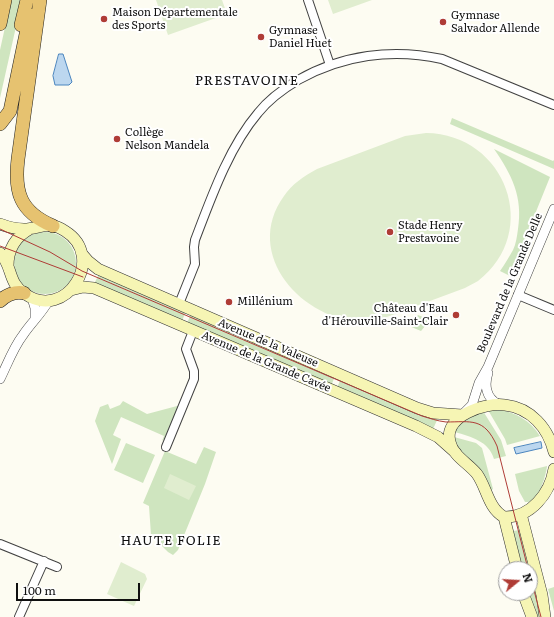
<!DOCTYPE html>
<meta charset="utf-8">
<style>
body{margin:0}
#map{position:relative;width:554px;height:617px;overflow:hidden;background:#fdfcf2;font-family:Literata,serif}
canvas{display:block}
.north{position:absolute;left:498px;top:561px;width:40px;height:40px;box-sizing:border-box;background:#fff;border:1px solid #9f9f9f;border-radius:50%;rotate:72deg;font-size:11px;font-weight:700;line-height:16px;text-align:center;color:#0f0f0f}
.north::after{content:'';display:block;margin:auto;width:14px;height:18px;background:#af3c36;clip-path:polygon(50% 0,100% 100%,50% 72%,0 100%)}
.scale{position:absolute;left:16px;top:583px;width:124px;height:18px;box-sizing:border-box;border:2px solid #0f0f0f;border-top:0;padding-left:5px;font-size:12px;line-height:14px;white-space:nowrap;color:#0f0f0f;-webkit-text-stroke:3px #fff;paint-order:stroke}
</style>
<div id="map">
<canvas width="554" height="617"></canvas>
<div class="north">N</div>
<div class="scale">100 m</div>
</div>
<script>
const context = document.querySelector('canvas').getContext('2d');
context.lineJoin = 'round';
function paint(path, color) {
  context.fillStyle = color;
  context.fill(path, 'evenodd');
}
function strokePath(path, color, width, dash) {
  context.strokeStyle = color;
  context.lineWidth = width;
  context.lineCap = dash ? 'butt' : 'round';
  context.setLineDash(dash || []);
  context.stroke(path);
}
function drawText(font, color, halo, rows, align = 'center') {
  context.font = font + ' Literata,serif';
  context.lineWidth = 4;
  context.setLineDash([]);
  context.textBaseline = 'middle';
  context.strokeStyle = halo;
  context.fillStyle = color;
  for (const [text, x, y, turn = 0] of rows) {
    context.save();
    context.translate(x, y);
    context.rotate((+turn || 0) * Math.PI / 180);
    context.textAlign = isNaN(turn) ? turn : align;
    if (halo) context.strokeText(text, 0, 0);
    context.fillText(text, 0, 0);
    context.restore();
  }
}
paint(new Path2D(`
 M 11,0 L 22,0 L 0,98 L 0,50 Z
 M 452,118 L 553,161 L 554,160 L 554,169 L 450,124 Z
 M 494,149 L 550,177 L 510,276 L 500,271 C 505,264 509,257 513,250 C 516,244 517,236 518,229 C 523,197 512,175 494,149 Z
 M14 263a31 31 0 1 1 62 0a31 31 0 1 1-62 0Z
 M 100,272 L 186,311 L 182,321 L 93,286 Z
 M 191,314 L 335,376 L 331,386 L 187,323 Z
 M 418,315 L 430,320 L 421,331 L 409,326 Z
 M 341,378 L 439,416 L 433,429 L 337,388 Z
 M 123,401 L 147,414 L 177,406 L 179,406 L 164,439 L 162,441 L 164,436 L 121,417 L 113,435 L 121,439 L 112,464 L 95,421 L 100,407 L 108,404 L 110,409 L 120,405 Z
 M 498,409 C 516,413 530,420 540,436 L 507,445 L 505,439 L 488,410 Z
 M 483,411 L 501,440 L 506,456 L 494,459 C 489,441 471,437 455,432 C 459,419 471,416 483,411 Z
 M 454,437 L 476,443 L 482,448 L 493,489 L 491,490 L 476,466 L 457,448 Z
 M 126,443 L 155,455 L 143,483 L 114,470 Z
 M 204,447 L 216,452 L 205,484 L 178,550 L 173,555 L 168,552 L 151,535 L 149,506 L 143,503 L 165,451 L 196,464 Z
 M 547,466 C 546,476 540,495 531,501 C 529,502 527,502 525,502 L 519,491 L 515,474 Z
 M 523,529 L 536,583 L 530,584 L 530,569 L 520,569 L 510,532 Z
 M 554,587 L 554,611 L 548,589 Z
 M 539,591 L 542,617 L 534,617 L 526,594 Z`), '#cfe5bf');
paint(new Path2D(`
 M 156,0 L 222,0 L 227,14 L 168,35 Z
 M 328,0 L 372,0 L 333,14 Z
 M 426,133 C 506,134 542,232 478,281 C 474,283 469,286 465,288 L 376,321 C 311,330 239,258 284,196 C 292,184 304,176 317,169 L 405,136 Z
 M 170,474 L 196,486 L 189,500 L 164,488 Z
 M 121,562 L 145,574 L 147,579 L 134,606 L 107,594 Z`), '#e0edcf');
const water = new Path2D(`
 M 59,54 L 63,54 L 72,82 L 69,85 L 55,85 L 53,76 Z
 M 541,442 L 542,448 L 516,454 L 514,448 Z`);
paint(water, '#bcd7ef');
strokePath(water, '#4b85be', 1);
const minor = new Path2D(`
 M 308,0 L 330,65
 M 518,295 L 554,310
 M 179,304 L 195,264 L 194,247 L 195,240 C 211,198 229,147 258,113 C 269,99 283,89 298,80 C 342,55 392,48 442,59 L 554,105
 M 166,447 L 194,379 L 194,371 L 186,349 L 193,331
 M 0,544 L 57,567
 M 19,617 L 44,561`);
const tertiary = new Path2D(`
 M 32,298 L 35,308 L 35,318
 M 488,373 C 484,385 486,398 498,404
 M 0,379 C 7,365 13,348 23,335 C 31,323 42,313 49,300
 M 464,413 L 472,405 L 479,383 L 488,367 L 554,209`);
const secondary = new Path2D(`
 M 0,224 C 8,227 15,229 24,229 C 40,229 48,220 65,231 C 107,257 66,322 25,294 C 7,282 13,266 0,253
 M 82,254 L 88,261 L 98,269 L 417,408 L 433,413 L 462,415
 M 8,266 C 8,249 15,237 30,229
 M 71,290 L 83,287 L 94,288 L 416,426 L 438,437 L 456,453
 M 554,452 C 548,428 531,408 505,405 C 485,402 443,416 450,442 C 453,456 468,463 477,474 C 487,488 488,508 504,517 C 531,518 550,493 554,469
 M 521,514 L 542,595 L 545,617
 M 504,517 L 517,569
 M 523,593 L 532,617`);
const trunk = new Path2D(`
 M 40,0 L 18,159 C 14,192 20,212 53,226
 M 0,24 L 5,0
 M 21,25 L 27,0
 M 0,124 L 10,111 L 30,15
 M 0,301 C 6,295 15,291 24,293`);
strokePath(minor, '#424242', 10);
strokePath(tertiary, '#424242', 10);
strokePath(secondary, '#313131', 12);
strokePath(trunk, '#202020', 14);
strokePath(minor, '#fff', 8);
strokePath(tertiary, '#fff', 9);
strokePath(secondary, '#f6f5b4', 11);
strokePath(trunk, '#e6c270', 13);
strokePath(new Path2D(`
 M 0,229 L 50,252 L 82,271 L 422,416 C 429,418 437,421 446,422 C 471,422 484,417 497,446 L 528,569
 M 0,246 L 83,277
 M 530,575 L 541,617`), '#af3c36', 1);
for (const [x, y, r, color] of [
 [104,19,4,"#af3c36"],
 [443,22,4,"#af3c36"],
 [261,37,4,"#af3c36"],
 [117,139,4,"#af3c36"],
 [390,232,4,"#af3c36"],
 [229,302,4,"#af3c36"],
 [456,315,4,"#af3c36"]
]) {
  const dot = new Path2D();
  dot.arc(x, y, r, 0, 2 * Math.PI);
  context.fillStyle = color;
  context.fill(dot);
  strokePath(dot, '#fff', 1.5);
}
drawText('11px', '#0f0f0f', '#fff', [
 ["Maison Départementale",112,13],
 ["des Sports",112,26],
 ["Gymnase",451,16],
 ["Salvador Allende",451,29],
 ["Gymnase",269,31],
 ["Daniel Huet",269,44],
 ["Collège",125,133],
 ["Nelson Mandela",125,146],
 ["Stade Henry",398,226],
 ["Prestavoine",398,239],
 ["Millénium",237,302],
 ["Château d'Eau",448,309,"right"],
 ["d'Hérouville-Saint-Clair",448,322,"right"]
], 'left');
drawText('11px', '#0f0f0f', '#fff', [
 ["Boulevard de la Grande Delle",510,283,-67],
 ["Avenue de la Valeuse",268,343,23],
 ["Avenue de la Grande Cavée",266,362,23]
]);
context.letterSpacing = '1px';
drawText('13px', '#0f0f0f', '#fff', [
 ["PRESTAVOINE",247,81],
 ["HAUTE FOLIE",171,541]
]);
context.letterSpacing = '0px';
</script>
